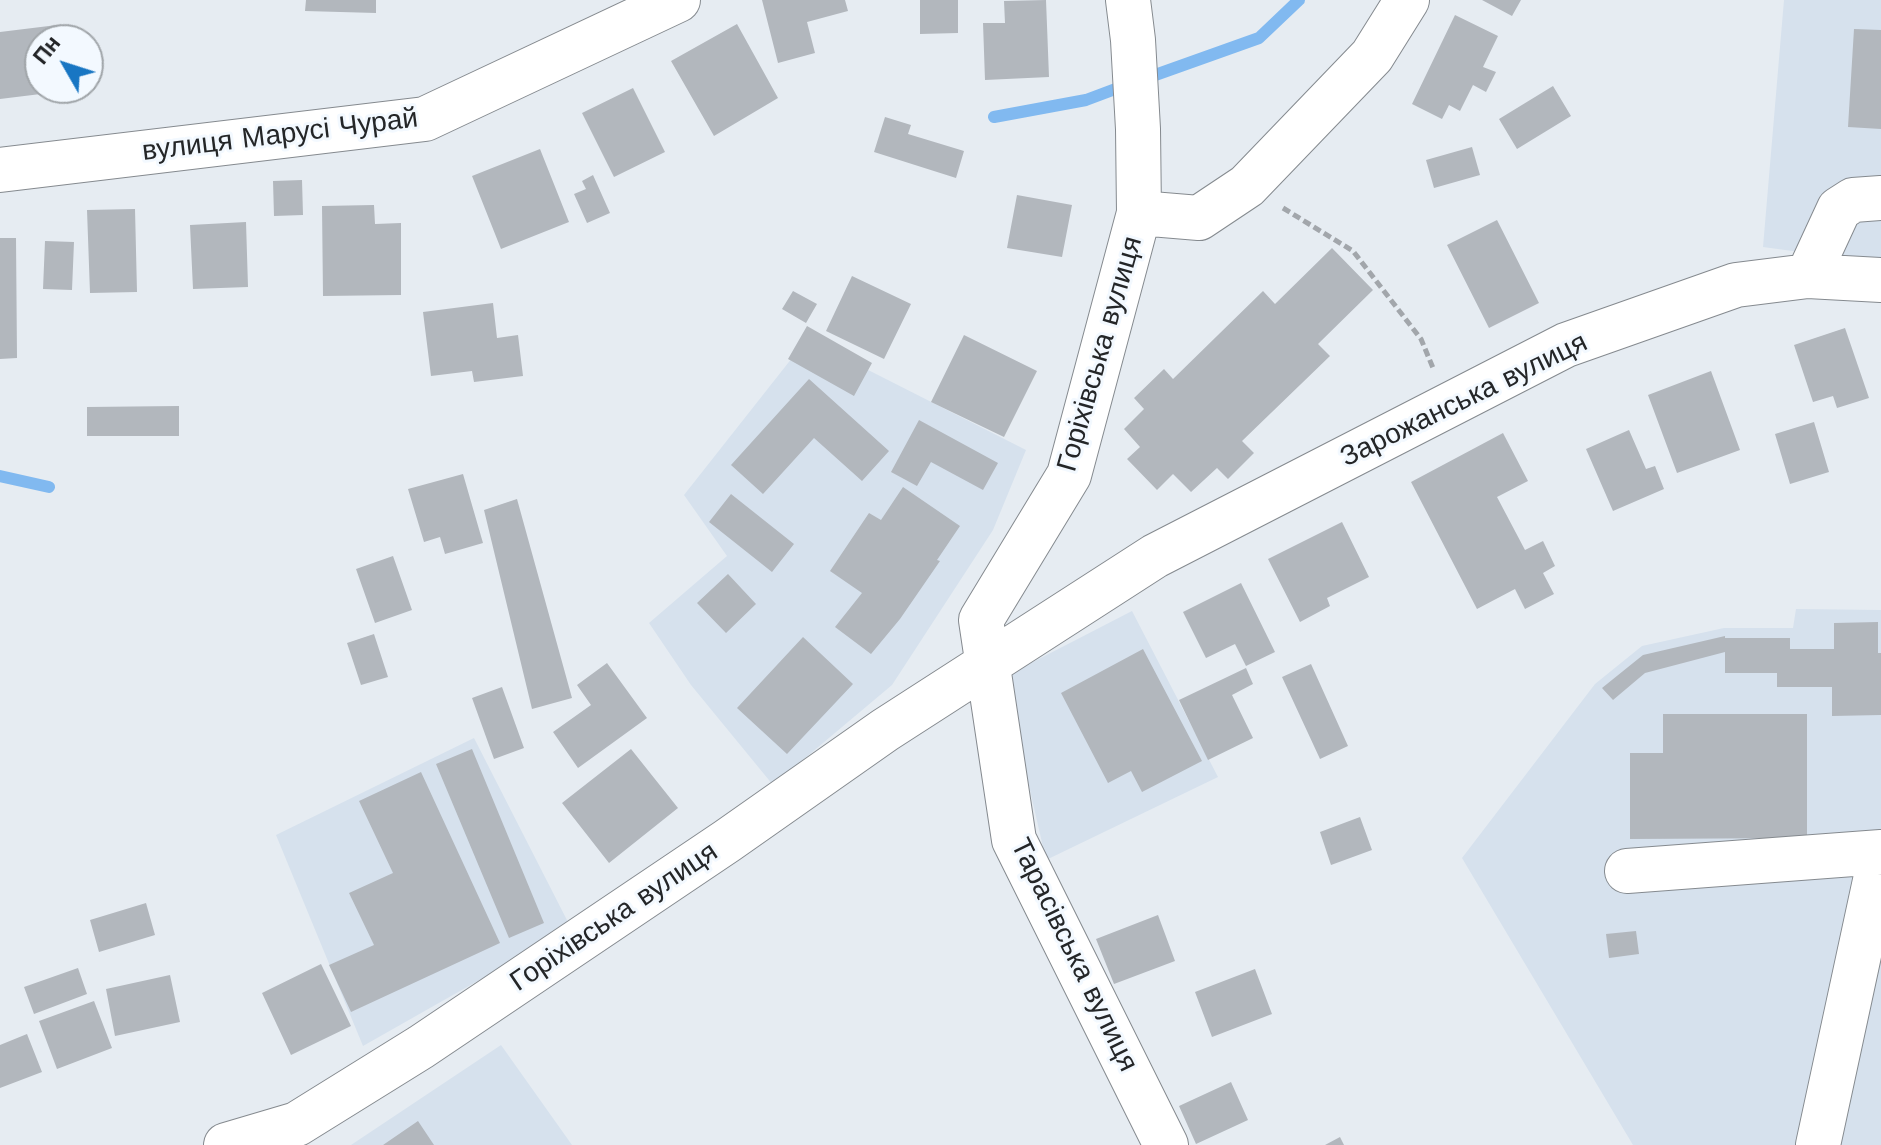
<!DOCTYPE html>
<meta charset="utf-8">
<style>
body{margin:0}
#map{position:relative;width:1881px;height:1145px;overflow:hidden;background:#e6ecf2;font-family:"Work Sans",sans-serif}
canvas{display:block}
.north{position:absolute;left:24px;top:24px;width:80px;height:80px;box-sizing:border-box;background:#f3f9ff;border:2px solid #a0a5a9;border-radius:50%;rotate:309deg;font-size:22px;font-weight:700;line-height:32px;text-align:center;color:#242628}
.north::after{content:'';display:block;margin:auto;width:28px;height:36px;background:#1876c3;clip-path:polygon(50% 0,100% 100%,50% 72%,0 100%)}
</style>
<div id="map">
<canvas width="1881" height="1145"></canvas>
<div class="north">Пн</div>
</div>
<script>
const context = document.querySelector('canvas').getContext('2d');
context.lineJoin = 'round';
function paint(path, color) {
  context.fillStyle = color;
  context.fill(path, 'evenodd');
}
function strokePath(path, color, width, dash) {
  context.strokeStyle = color;
  context.lineWidth = width;
  context.lineCap = dash ? 'butt' : 'round';
  context.setLineDash(dash || []);
  context.stroke(path);
}
function drawText(font, color, halo, rows, align = 'center') {
  context.font = font + ' "Work Sans",sans-serif';
  context.lineWidth = 6;
  context.setLineDash([]);
  context.textBaseline = 'middle';
  context.strokeStyle = halo;
  context.fillStyle = color;
  for (const [text, x, y, turn = 0] of rows) {
    context.save();
    context.translate(x, y);
    context.rotate((+turn || 0) * Math.PI / 180);
    context.textAlign = isNaN(turn) ? turn : align;
    if (halo) context.strokeText(text, 0, 0);
    context.fillText(text, 0, 0);
    context.restore();
  }
}
paint(new Path2D(`
 M 1784,0 L 1881,0 L 1881,263 L 1763,247 Z
 M 807,339 L 1026,450 L 993,530 L 892,685 L 773,785 L 691,685 L 649,623 L 727,556 L 684,495 Z
 M 1796,609 L 1881,610 L 1881,1145 L 1633,1145 L 1462,858 L 1595,684 L 1642,646 L 1724,628 L 1793,628 Z
 M 1132,611 L 1218,777 L 1046,860 L 1004,677 Z
 M 474,738 L 571,928 L 363,1046 L 276,835 Z
 M 501,1045 L 572,1145 L 351,1145 Z`), '#d6e1ed');
strokePath(new Path2D(`
 M 1144,79 L 1259,38 L 1299,0
 M 994,117 L 1086,100 L 1126,85
 M 0,476 L 49,487`), '#81b9f0', 12);
paint(new Path2D(`
 M 306,0 L 376,0 L 376,13 L 305,11 Z
 M 762,0 L 845,0 L 848,11 L 807,22 L 815,53 L 778,63 Z
 M 920,0 L 958,0 L 958,33 L 920,34 Z
 M 1046,0 L 1049,77 L 985,80 L 983,23 L 1005,23 L 1004,1 Z
 M 1482,0 L 1521,0 L 1512,16 Z
 M 1455,15 L 1498,36 L 1483,67 L 1496,72 L 1486,92 L 1473,85 L 1460,111 L 1449,105 L 1442,119 L 1412,104 Z
 M 737,24 L 778,98 L 714,136 L 671,61 Z
 M 57,25 L 59,40 L 40,40 L 40,88 L 64,88 L 65,91 L 0,99 L 0,32 Z
 M 1854,29 L 1881,30 L 1881,129 L 1848,127 Z
 M 1553,86 L 1571,116 L 1517,149 L 1499,119 Z
 M 633,88 L 665,152 L 614,177 L 582,113 Z
 M 885,117 L 911,125 L 908,134 L 964,151 L 956,178 L 874,152 Z
 M 1472,147 L 1480,175 L 1434,188 L 1426,160 Z
 M 540,149 L 569,222 L 501,249 L 472,176 Z
 M 593,175 L 610,213 L 587,223 L 574,194 L 586,189 L 582,181 Z
 M 302,180 L 303,215 L 274,216 L 273,181 Z
 M 1017,195 L 1072,205 L 1062,257 L 1007,248 Z
 M 374,205 L 375,224 L 401,223 L 401,295 L 323,296 L 322,206 Z
 M 135,209 L 137,292 L 90,293 L 87,210 Z
 M 1497,220 L 1539,303 L 1489,328 L 1447,245 Z
 M 246,222 L 248,287 L 193,289 L 190,225 Z
 M 0,238 L 16,238 L 17,358 L 0,359 Z
 M 45,241 L 74,242 L 72,290 L 43,289 Z
 M 1332,248 L 1373,290 L 1318,344 L 1330,356 L 1242,441 L 1254,453 L 1228,479 L 1217,468 L 1191,492 L 1173,474 L 1157,490 L 1127,459 L 1140,447 L 1124,429 L 1144,409 L 1134,398 L 1164,369 L 1173,379 L 1263,291 L 1275,304 Z
 M 852,276 L 911,304 L 884,359 L 826,331 Z
 M 793,291 L 817,304 L 806,323 L 782,309 Z
 M 493,303 L 497,338 L 518,335 L 523,376 L 474,382 L 472,371 L 431,376 L 423,312 Z
 M 807,326 L 872,363 L 854,396 L 788,359 Z
 M 1845,328 L 1869,398 L 1837,408 L 1833,396 L 1813,402 L 1794,345 Z
 M 964,335 L 1037,371 L 1004,437 L 931,402 Z
 M 1711,371 L 1740,450 L 1677,473 L 1648,395 Z
 M 809,379 L 889,451 L 862,481 L 814,438 L 763,494 L 731,465 Z
 M 179,406 L 179,436 L 87,436 L 87,407 Z
 M 919,420 L 998,463 L 983,490 L 931,462 L 917,486 L 891,472 Z
 M 1814,422 L 1829,472 L 1790,484 L 1775,434 Z
 M 1629,430 L 1646,469 L 1655,466 L 1664,489 L 1613,511 L 1586,449 Z
 M 1503,433 L 1528,481 L 1497,497 L 1525,550 L 1543,541 L 1555,566 L 1543,573 L 1554,594 L 1525,609 L 1515,589 L 1477,609 L 1411,482 Z
 M 463,474 L 483,543 L 445,554 L 440,537 L 424,542 L 408,489 Z
 M 903,487 L 960,526 L 937,560 L 940,561 L 900,619 L 871,654 L 835,627 L 862,593 L 830,571 L 869,513 L 881,520 Z
 M 731,494 L 794,544 L 772,572 L 709,522 Z
 M 517,499 L 572,698 L 532,709 L 484,510 Z
 M 1342,522 L 1369,577 L 1327,598 L 1330,606 L 1300,622 L 1268,559 Z
 M 393,556 L 412,610 L 375,623 L 356,569 Z
 M 728,574 L 756,604 L 726,633 L 697,603 Z
 M 1241,583 L 1275,652 L 1246,666 L 1235,644 L 1206,658 L 1183,612 Z
 M 1878,622 L 1878,653 L 1881,653 L 1881,715 L 1832,716 L 1832,687 L 1777,687 L 1777,673 L 1725,673 L 1725,652 L 1645,673 L 1613,700 L 1602,688 L 1643,655 L 1725,636 L 1725,638 L 1790,638 L 1790,649 L 1834,649 L 1834,623 Z
 M 374,634 L 388,677 L 361,685 L 347,643 Z
 M 803,637 L 853,684 L 787,754 L 737,708 Z
 M 1143,649 L 1202,761 L 1142,792 L 1131,771 L 1108,783 L 1061,693 Z
 M 607,663 L 647,718 L 578,768 L 553,732 L 591,705 L 577,685 Z
 M 1311,664 L 1348,746 L 1320,759 L 1282,677 Z
 M 1246,668 L 1253,684 L 1232,695 L 1253,738 L 1208,760 L 1179,700 Z
 M 502,687 L 524,748 L 494,759 L 472,698 Z
 M 1663,714 L 1807,714 L 1807,838 L 1630,839 L 1630,753 L 1663,753 Z
 M 472,749 L 544,923 L 509,938 L 436,764 Z
 M 631,749 L 678,808 L 609,863 L 562,803 Z
 M 421,772 L 500,943 L 351,1012 L 329,965 L 374,945 L 349,893 L 393,873 L 359,801 Z
 M 1360,817 L 1372,850 L 1331,865 L 1320,832 Z
 M 146,903 L 155,935 L 99,952 L 90,920 Z
 M 1158,915 L 1175,961 L 1114,984 L 1096,939 Z
 M 1636,931 L 1639,954 L 1609,958 L 1606,934 Z
 M 321,964 L 351,1026 L 291,1055 L 262,993 Z
 M 78,968 L 87,994 L 34,1014 L 24,987 Z
 M 1255,969 L 1272,1014 L 1212,1037 L 1195,992 Z
 M 170,975 L 180,1022 L 115,1036 L 106,989 Z
 M 94,1001 L 112,1048 L 57,1069 L 39,1021 Z
 M 27,1034 L 42,1072 L 0,1088 L 0,1045 Z
 M 1231,1082 L 1248,1120 L 1196,1144 L 1179,1106 Z
 M 418,1121 L 434,1145 L 383,1145 Z
 M 1340,1137 L 1344,1145 L 1325,1145 Z`), '#b2b7bd');
const minor = new Path2D(`
 M 1128,0 L 1133,40 L 1138,129 L 1139,213 L 1069,475 L 981,620 L 1014,840 L 1166,1145
 M 0,170 L 425,119 L 678,0
 M 1139,213 L 1199,218 L 1247,186 L 1372,56 L 1407,0
 M 1808,276 L 1839,209 L 1853,200 L 1881,198
 M 1627,871 L 1881,852
 M 226,1145 L 297,1124 L 421,1047 L 727,841 L 885,730 L 1155,556 L 1566,345 L 1736,285 L 1808,276 L 1881,280
 M 1818,1145 L 1881,853`);
strokePath(minor, '#858a8f', 46);
strokePath(new Path2D(`
 M 1283,208 L 1353,251 L 1421,339 L 1433,368`), '#a2a6ab', 5, [8, 4]);
strokePath(minor, '#fff', 44);
drawText('28px', '#242628', '#f3f9ff', [
 ["вулиця Марусі Чурай",280,135,-7],
 ["Горіхівська вулиця",1100,354,-74],
 ["Зарожанська вулиця",1464,400,-26],
 ["Горіхівська вулиця",614,917,-34],
 ["Тарасівська вулиця",1074,955,64]
]);
</script>
